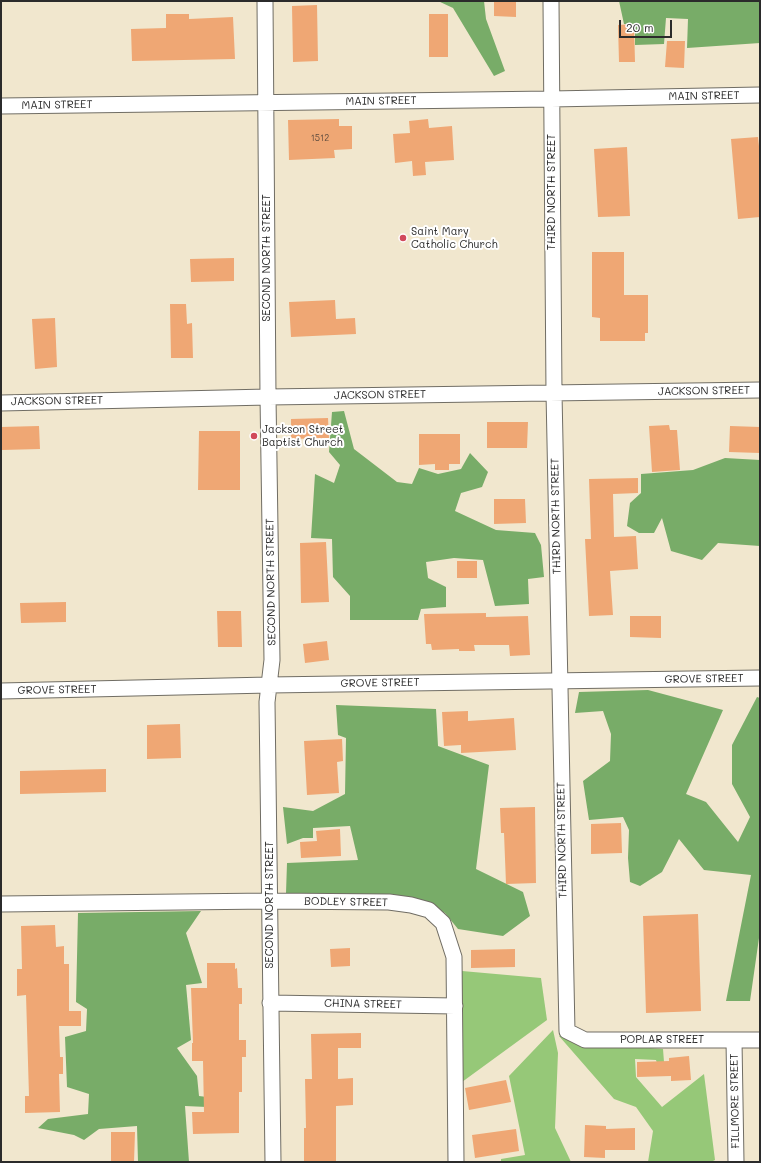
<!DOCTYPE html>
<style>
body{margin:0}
#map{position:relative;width:761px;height:1163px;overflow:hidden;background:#f1e7ce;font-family:Mali,sans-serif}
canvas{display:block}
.frame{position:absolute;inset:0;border:2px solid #2b2b2b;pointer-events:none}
.scale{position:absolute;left:619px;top:20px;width:53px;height:18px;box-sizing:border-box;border:2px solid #2b2b2b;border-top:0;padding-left:5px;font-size:12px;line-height:14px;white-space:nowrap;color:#2b2b2b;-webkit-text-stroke:3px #fff;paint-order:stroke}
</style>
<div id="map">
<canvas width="761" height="1163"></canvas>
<div class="frame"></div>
<div class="scale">20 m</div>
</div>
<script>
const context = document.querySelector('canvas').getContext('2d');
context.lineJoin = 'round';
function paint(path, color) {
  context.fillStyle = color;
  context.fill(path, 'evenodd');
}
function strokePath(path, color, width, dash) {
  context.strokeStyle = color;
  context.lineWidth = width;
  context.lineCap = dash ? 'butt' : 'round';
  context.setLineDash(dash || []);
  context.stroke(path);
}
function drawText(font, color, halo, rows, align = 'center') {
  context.font = font + ' Mali,sans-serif';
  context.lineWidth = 4;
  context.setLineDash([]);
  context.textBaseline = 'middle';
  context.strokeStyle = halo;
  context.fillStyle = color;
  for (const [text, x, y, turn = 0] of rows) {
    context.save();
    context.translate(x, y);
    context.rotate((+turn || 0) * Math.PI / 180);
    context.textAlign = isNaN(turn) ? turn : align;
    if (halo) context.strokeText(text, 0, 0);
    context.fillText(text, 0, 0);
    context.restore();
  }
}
paint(new Path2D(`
 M 462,971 L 541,978 L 547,1020 L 462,1082 L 457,1073 Z
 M 553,1030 L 558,1053 L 555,1128 L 571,1162 L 501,1162 L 501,1159 L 525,1155 L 509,1076 Z
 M 565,1034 L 583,1043 L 663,1049 L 664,1062 L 657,1063 L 656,1060 L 635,1059 L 636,1077 L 662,1107 L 704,1074 L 715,1160 L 711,1162 L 648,1162 L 653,1131 L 636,1107 L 614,1099 L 559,1036 Z`), '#96c878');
paint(new Path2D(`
 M 438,1 L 484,1 L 486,19 L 505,71 L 494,76 L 453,8 Z
 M 619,1 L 760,1 L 760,43 L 687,48 L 688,19 L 666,18 L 664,44 L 635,45 L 635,24 L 624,24 Z
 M 344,411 L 354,449 L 397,482 L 412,484 L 419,468 L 438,474 L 461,469 L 470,453 L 488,472 L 482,487 L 461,493 L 455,511 L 496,530 L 535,533 L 541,545 L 544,577 L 528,579 L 529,604 L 495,606 L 483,560 L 454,558 L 426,562 L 428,578 L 446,587 L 446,607 L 421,609 L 418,620 L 350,620 L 350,596 L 333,577 L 332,539 L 311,538 L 315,474 L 334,483 L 340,465 L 329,452 L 332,412 Z
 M 725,458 L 760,460 L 760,546 L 718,543 L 702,560 L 671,551 L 662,518 L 654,533 L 639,533 L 627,526 L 630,503 L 641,493 L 641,474 L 693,470 Z
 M 648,690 L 723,710 L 686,794 L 706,802 L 738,842 L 750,817 L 732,784 L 732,745 L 757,697 L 760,698 L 760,931 L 750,1001 L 726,1001 L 751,875 L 704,870 L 679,839 L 662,872 L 640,886 L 630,882 L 628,858 L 629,830 L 623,817 L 589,820 L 583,781 L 610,761 L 611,734 L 603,711 L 575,713 L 579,692 Z
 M 336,705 L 436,709 L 438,746 L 489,765 L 476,869 L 523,892 L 530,916 L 503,936 L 458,929 L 445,913 L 428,903 L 380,896 L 286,893 L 287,863 L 358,860 L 350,826 L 313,828 L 313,838 L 303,838 L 287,844 L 283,807 L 313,811 L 345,794 L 346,738 L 338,735 Z
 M 201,911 L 186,933 L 202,983 L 186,985 L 191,1040 L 177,1048 L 197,1076 L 199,1096 L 207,1097 L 207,1107 L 185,1106 L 189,1162 L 138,1162 L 137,1126 L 99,1129 L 84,1140 L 74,1135 L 38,1128 L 48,1119 L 88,1114 L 89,1094 L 67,1087 L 65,1037 L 86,1031 L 87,1009 L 76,1002 L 78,913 Z`), '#78ac68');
paint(new Path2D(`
 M 494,1 L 516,1 L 516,17 L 494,16 Z
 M 317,5 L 318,61 L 293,62 L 292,6 Z
 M 166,14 L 189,14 L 189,19 L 233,17 L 235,59 L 132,61 L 131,29 L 166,28 Z
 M 429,14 L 448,14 L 448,57 L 429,57 Z
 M 634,24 L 635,62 L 619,62 L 618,25 Z
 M 667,41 L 685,41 L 684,68 L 665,67 Z
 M 339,119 L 339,126 L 352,126 L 352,149 L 334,150 L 335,158 L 289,160 L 288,120 Z
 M 428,119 L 429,128 L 452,126 L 454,160 L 425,162 L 426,175 L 413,176 L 412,161 L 395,163 L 393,134 L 410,133 L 409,121 Z
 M 758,137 L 759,146 L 760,146 L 760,217 L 738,219 L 731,139 Z
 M 627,147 L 630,216 L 598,217 L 594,149 Z
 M 592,252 L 624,252 L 624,295 L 648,295 L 648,333 L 645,333 L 645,341 L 600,341 L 600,318 L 592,317 Z
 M 234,258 L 234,281 L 191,282 L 190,259 Z
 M 335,300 L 336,319 L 355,318 L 356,334 L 291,337 L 289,302 Z
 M 170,304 L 186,304 L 187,324 L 192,323 L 193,358 L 171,358 Z
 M 55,318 L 57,367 L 35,369 L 32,319 Z
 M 328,418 L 329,438 L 291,439 L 291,419 Z
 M 487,422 L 528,422 L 527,448 L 487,448 Z
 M 669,425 L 670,430 L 677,430 L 680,470 L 652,472 L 649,426 Z
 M 39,426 L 40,449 L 2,450 L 1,427 Z
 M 730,426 L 760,427 L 760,453 L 729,452 Z
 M 199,431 L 240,431 L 240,490 L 198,490 Z
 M 419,434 L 460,434 L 460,464 L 449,464 L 449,470 L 435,470 L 435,464 L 419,465 Z
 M 638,478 L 638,493 L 613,494 L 614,537 L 636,536 L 638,569 L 610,571 L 613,615 L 589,616 L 585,539 L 591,539 L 589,479 Z
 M 494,499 L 525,499 L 526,523 L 494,524 Z
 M 326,542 L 329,602 L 301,603 L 300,543 Z
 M 457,561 L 477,561 L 477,578 L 457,578 Z
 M 66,602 L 66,622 L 21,623 L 20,603 Z
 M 217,611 L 241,611 L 242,647 L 218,647 Z
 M 486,613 L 486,617 L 528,616 L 530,655 L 510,656 L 509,645 L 474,645 L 475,651 L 459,651 L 459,649 L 432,650 L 431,644 L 426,644 L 424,614 Z
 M 630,616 L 661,616 L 661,638 L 630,637 Z
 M 327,641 L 329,660 L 305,663 L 303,644 Z
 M 468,711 L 468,721 L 514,718 L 516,750 L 461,753 L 461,745 L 444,746 L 442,712 Z
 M 180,724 L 181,758 L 147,759 L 147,725 Z
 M 342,739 L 343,761 L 337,762 L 339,793 L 307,795 L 304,741 Z
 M 106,769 L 106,792 L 20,794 L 20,771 Z
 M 535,807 L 536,883 L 506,884 L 504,833 L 501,833 L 500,808 Z
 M 621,823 L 622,853 L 591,854 L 591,824 Z
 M 340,829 L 341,856 L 301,858 L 300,842 L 317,841 L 316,831 Z
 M 698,914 L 701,1011 L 646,1013 L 643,916 Z
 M 55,925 L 56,947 L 64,946 L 64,964 L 69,964 L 69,1011 L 81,1011 L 81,1026 L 59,1026 L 60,1057 L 63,1057 L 63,1074 L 59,1074 L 60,1112 L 25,1113 L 25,1096 L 29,1096 L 26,995 L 17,996 L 17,969 L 22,969 L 21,926 Z
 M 350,948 L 350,966 L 331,967 L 330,949 Z
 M 515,949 L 515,967 L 471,968 L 471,950 Z
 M 207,963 L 235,963 L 235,969 L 237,968 L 238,988 L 242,988 L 242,1004 L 239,1004 L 239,1040 L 246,1040 L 246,1057 L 242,1057 L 242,1092 L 239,1092 L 239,1133 L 193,1134 L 192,1112 L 204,1112 L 203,1061 L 192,1061 L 192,1043 L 193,1043 L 191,988 L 207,988 Z
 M 361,1033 L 361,1048 L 338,1048 L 338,1079 L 353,1078 L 353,1105 L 336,1106 L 336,1162 L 304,1162 L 304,1128 L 306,1128 L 305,1079 L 312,1079 L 311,1034 Z
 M 689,1056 L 691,1080 L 671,1081 L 671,1076 L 637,1077 L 637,1062 L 669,1061 L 669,1058 Z
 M 506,1080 L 511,1102 L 469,1110 L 465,1088 Z
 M 585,1125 L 606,1126 L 606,1129 L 635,1128 L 635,1150 L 605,1150 L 605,1158 L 584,1157 Z
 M 516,1129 L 519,1151 L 475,1158 L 472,1135 Z
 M 111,1132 L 135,1132 L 134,1162 L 111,1162 Z`), '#efa774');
const minor = new Path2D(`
 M 265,1 L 268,397 L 272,660 L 267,702 L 273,1162
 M 551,1 L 554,393 L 567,1031 L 585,1040 L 760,1040
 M 1,106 L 551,99 L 760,95
 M 1,403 L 268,397 L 760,390
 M 1,691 L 269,685 L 760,678
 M 1,904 L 270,901 L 389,902 L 411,905 L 429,910 L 443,923 L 454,957 L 456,1162
 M 270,1003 L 455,1006
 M 734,1041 L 736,1162`);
strokePath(minor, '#706d64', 17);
strokePath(minor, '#fff', 15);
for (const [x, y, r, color] of [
 [403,238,4,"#d1495b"],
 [254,436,4,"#d1495b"]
]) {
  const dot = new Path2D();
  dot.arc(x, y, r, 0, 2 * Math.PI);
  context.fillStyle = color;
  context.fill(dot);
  strokePath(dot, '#fff', 1.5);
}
drawText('9px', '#5c4a3d', null, [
 ["1512",320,138]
]);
drawText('11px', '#2b2b2b', '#fff', [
 ["MAIN STREET",704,96,-1],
 ["MAIN STREET",381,101,-1],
 ["MAIN STREET",57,105,-1],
 ["THIRD NORTH STREET",552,192,-90],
 ["SECOND NORTH STREET",267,258,-90],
 ["JACKSON STREET",704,391,-1],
 ["JACKSON STREET",380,395,-1],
 ["JACKSON STREET",57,401,-1],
 ["THIRD NORTH STREET",556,516,-91],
 ["SECOND NORTH STREET",271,582,-91],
 ["GROVE STREET",704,679,-1],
 ["GROVE STREET",380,683,-1],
 ["GROVE STREET",57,690,-1],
 ["THIRD NORTH STREET",562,840,-91],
 ["BODLEY STREET",346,902,1],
 ["SECOND NORTH STREET",270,905,-90],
 ["CHINA STREET",363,1004,1],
 ["POPLAR STREET",662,1040],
 ["FILLMORE STREET",735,1101,-91]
]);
drawText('11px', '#2b2b2b', '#fff', [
 ["Saint Mary",411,232],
 ["Catholic Church",411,245],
 ["Jackson Street",262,430],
 ["Baptist Church",262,443]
], 'left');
</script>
